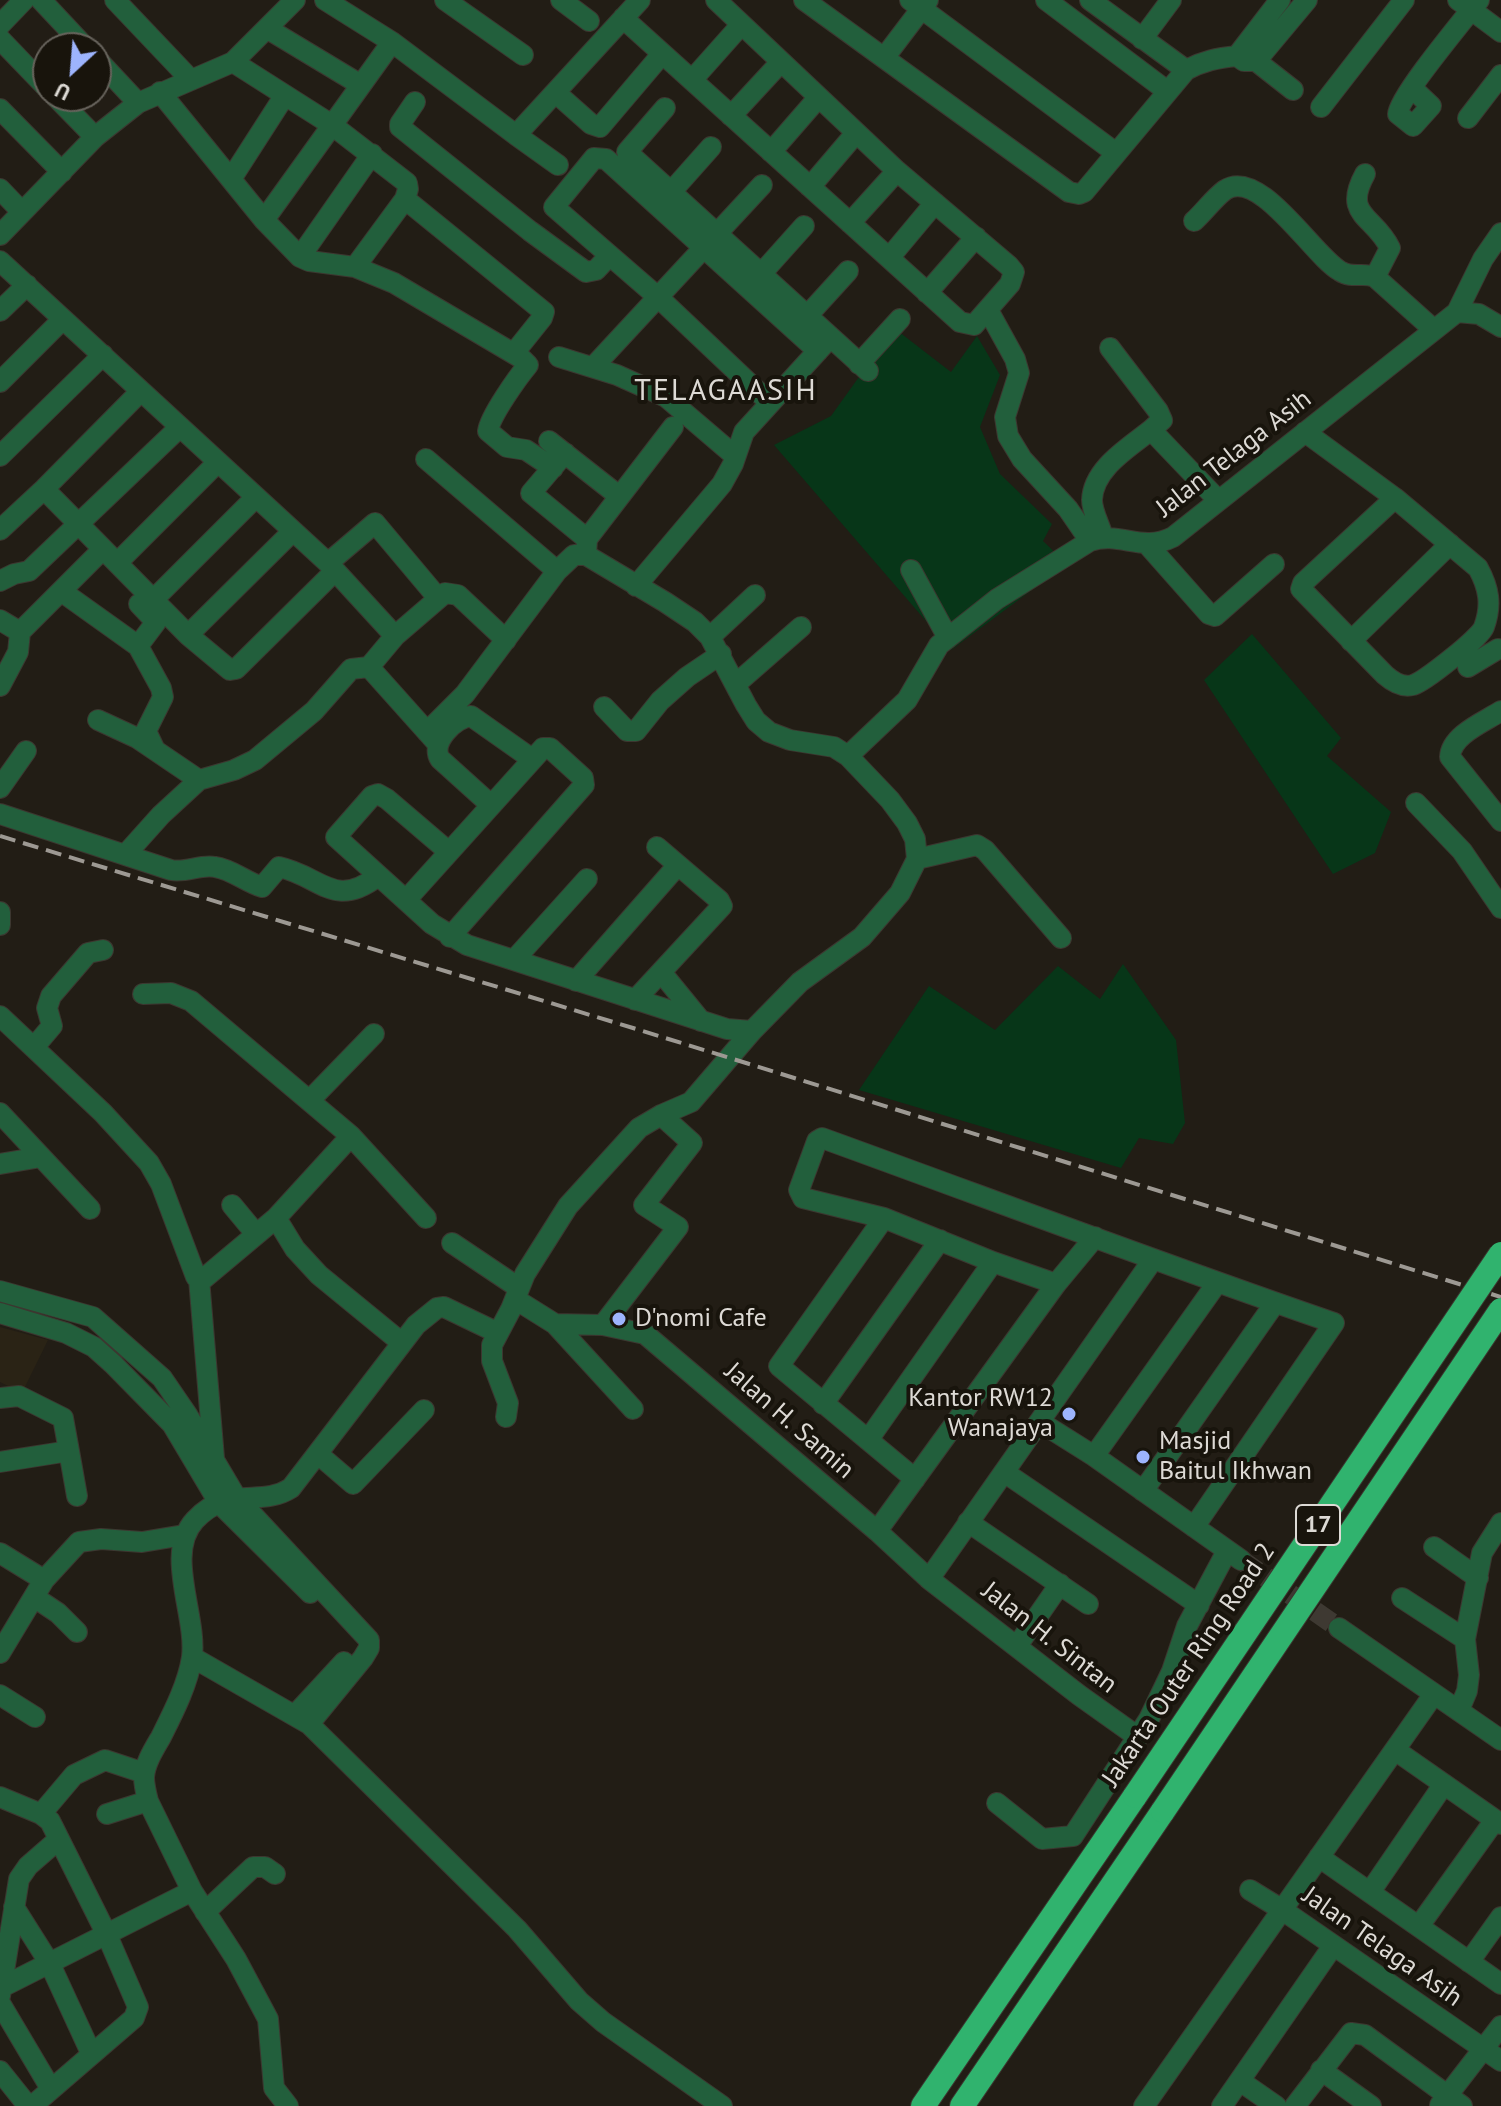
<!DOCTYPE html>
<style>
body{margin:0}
#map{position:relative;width:1501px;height:2106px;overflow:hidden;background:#221d15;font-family:"PT Sans",sans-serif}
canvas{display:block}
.north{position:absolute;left:32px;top:32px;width:80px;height:80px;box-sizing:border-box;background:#18140c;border:2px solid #67635c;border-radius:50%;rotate:206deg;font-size:22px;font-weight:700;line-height:32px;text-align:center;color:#dddad5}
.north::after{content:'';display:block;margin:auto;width:28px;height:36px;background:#9db4fd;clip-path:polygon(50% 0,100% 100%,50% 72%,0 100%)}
</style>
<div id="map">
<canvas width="1501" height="2106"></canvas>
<div class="north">U</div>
</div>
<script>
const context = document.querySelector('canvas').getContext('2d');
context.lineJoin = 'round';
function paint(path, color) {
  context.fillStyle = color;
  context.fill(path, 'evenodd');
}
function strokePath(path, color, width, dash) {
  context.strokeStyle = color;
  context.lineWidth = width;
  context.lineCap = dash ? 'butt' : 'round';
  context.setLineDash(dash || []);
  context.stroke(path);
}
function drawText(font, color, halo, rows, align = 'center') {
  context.font = font + ' "PT Sans",sans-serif';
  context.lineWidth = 8;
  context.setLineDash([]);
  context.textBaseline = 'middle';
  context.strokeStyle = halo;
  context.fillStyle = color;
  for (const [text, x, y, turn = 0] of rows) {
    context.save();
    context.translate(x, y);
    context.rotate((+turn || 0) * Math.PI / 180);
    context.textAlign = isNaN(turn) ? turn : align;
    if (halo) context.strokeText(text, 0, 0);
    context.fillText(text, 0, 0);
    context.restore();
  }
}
paint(new Path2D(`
 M 0,1327 L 48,1340 L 22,1393 L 0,1382 Z`), '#2a2315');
paint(new Path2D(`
 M 894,328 L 951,372 L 977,336 L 1000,375 L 980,427 L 1000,474 L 1052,524 L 1043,541 L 1067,564 L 951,650 L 774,445 L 831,416 Z
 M 1252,634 L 1341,738 L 1327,756 L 1391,812 L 1375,853 L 1333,874 L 1204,680 Z
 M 1123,964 L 1176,1040 L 1185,1123 L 1173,1144 L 1139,1138 L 1121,1168 L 859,1090 L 929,986 L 995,1030 L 1058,966 L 1100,999 Z`), '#073618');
strokePath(new Path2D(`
 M 1241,1560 L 1339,1628`), '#3e3932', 20, [20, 10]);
const minor = new Path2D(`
 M 41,0 L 86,48
 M 115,0 L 190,79
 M 325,0 L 392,42 L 516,135 L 640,0
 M 445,0 L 523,55
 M 561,0 L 589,21
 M 804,0 L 1069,192 L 1079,194 L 1084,192 L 1186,70 C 1203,61 1217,58 1237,56 L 1244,61 L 1256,61 L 1307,0
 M 910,0 L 1116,153
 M 1046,0 L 1167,91
 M 1090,0 L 1186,70
 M 1458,0 L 1501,32
 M 623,18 L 960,322 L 974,325 L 1010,284 L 1014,272 L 1009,266 L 897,171 L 716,0
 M 0,25 L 24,0
 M 268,29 L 361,85
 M 0,39 L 48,89
 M 1142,39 L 1171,0
 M 1237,56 L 1280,0
 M 96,58 L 138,103
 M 884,58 L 928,0
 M 1256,61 L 1293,90
 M 233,62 L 332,125 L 407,183 L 408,189 L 405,199 L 355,267
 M 692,80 L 741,25
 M 1412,88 L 1431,106 L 1413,126 L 1398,114 C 1398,98 1465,18 1479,0
 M 160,92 L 264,220 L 300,257 L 309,261 L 355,267 L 394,283 L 521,358 L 528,365 C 518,377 490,416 488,431 L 507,447 L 526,450 L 553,468
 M 556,93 L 591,124 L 600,127 L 662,54
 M 55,96 L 95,137
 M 415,102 L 400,124 L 400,127 L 530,231 L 586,272 L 596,270 L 609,256
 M 1321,107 L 1404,0
 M 665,108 L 627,152 L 868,371
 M 0,109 L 62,172
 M 731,116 L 780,63
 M 1468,118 L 1501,75
 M 516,135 L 558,165
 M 771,152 L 818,98
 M 1365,174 C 1342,216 1374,215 1390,248 L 1375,277
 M 231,179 L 285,95
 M 810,187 L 856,133
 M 0,189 L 21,211
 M 671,192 L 711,147
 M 405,199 L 544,312 L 542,318 L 514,353
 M 264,220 L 392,42
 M 1194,221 C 1204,212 1214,198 1225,190 C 1260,167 1313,256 1340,271 C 1352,279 1363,272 1375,277 L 1433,329
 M 850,223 L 897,171
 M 0,235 L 95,137 L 138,103 L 233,62 L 295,0
 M 300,257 L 372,154
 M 889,258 L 935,203
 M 0,261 L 328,563 L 395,636
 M 761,274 L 804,226
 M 927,293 L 976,237
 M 988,310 L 1015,359 L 1019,373 L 1005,417 L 1008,436 L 1022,459 L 1068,509 L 1090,541
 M 0,311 L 27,285
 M 1457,312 L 1483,259 L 1501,233
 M 807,316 L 848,271
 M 1110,348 L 1158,411 L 1162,420 L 1152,429 L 1154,433 L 1218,500
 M 559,357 L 617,375 L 666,397 L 735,456
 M 859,364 L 900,319
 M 594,366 L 762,185
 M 0,382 L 63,319
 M 770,403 L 659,298 L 554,207 L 594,158 L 606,159 L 818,351
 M 1305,432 L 1395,498 L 1478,568 C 1489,588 1492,605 1484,627 C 1480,638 1425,681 1413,685 C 1402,688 1393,682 1385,675 L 1301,589 L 1303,583 L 1395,498
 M 549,441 L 619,496
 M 565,453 L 531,493 L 587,539
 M 0,456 L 103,355
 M 426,459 L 557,571
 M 44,489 L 188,635 L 230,670 L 236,669 L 335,571
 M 0,530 L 44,489 L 141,391
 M 1103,537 C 1100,525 1092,512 1092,500 C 1093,468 1130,447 1152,429
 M 1147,544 L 1209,614 L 1215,616 L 1274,564
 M 586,555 L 587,539 L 673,427
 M 117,563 L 218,462
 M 328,563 L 375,523 L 438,598
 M 911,570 L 948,638
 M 0,581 L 14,574 L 29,571 L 180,427
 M 636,586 L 722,484 L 733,464 L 744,432 L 826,342
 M 61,591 L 138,646 L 161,688 L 163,697 L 146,731 L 154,748
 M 153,600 L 256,497
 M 0,620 L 20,632 L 103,549
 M 188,635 L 293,531
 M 710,637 L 755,595
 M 1351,641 L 1450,544
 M 138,646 L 156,622 L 139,604
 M 369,667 L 395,636 L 445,593 L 458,595 L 506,640
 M 1468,667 L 1498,649
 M 737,683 L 801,627
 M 0,686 L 18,652 L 20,632
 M 604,707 L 627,731 L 636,731 L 660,701 L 687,677 L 721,654
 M 1501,711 C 1484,722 1451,735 1450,757 L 1501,821
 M 98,720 L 137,738 L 199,780
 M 427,732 L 465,694 L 557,571 L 574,555 L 586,555 L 665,602 L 695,622 L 710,637 L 746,705 L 756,721 L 769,732 L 790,740 L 834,747 L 848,756 L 890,800 L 907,823 L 915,839 L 917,859 L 900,893 L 862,937 L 800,982 L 752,1031 L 691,1102 L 661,1115 L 639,1128 L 568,1206 L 525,1274 L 511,1309 L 492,1345 L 492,1361 L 508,1403 L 506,1417
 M 848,756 L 907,700 L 939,645 L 997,599 L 1090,541 C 1121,531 1141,553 1173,537 L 1457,312 L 1479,314 L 1501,327
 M 0,788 L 26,751
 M 1416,803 L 1462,851 L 1501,908
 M 491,805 L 440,759 C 430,743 454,718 471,716 L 532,759
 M 0,814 L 171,870 C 187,873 200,864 215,867 C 231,869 246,882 262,887 L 279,867 C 321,876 334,910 378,876
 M 449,852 L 387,799 L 378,794 L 372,796 L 336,837 L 432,924 L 467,945 L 727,1029 L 752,1031
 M 126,854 L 161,815 L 199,780 L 234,770 L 255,760 L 314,711 L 351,669 L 369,667 L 437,743
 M 917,859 L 977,845 L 985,850 L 1061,938
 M 406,900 L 543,748 L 550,748 L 583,778 L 584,785 L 450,937
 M 0,912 L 0,925
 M 514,960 L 587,879
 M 661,972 L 701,1021
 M 576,981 L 678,865
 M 635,1000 L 722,906 L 719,900 L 657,847
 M 0,1016 L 103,1113 L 149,1163 L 161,1184 L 196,1277 L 202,1280 L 276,1218 L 351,1136 L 191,1001 L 171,993 L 143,994
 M 35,1046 L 52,1026 L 47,1008 L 51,996 L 88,953 L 103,950
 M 310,1100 L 374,1034
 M 0,1113 L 90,1209
 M 351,1136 L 426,1218
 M 0,1164 L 41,1157
 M 232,1205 L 256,1234
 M 276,1218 L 295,1249 L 319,1275 L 402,1343
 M 884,1218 L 779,1366 L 915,1479
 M 452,1243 L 519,1288
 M 199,1279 L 214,1458
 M 1056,1284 L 993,1262 L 884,1218 L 803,1198 L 799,1190 L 817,1141 L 822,1138 C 993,1200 1162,1264 1334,1323 L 1194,1527
 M 0,1291 L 93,1317 L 162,1378 L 188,1416 L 236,1497 L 369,1640 L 369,1648 L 363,1658 L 309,1724
 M 515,1299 L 555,1324 L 603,1325 L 645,1334 L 877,1531 L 929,1579 L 1079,1695 L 1138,1737
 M 0,1313 L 66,1333 L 94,1347 L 113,1364 L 172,1424 L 219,1503 L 310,1593
 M 555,1324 L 633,1409
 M 603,1325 L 678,1227 L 644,1205 L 692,1143 L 661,1115
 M 0,1398 L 19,1396 L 63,1418 L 69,1451 L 0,1462
 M 823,1404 L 940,1240
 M 1040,1422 L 1094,1456 L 1241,1560
 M 868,1440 L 993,1262
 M 69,1451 L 77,1496
 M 318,1454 L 353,1484 L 424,1410
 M 1094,1456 L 1217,1283
 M 1004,1472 L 1199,1605
 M 1143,1491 L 1275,1303
 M 968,1522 L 1088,1604
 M 877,1531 L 1056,1284 L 1095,1237
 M 1434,1547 L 1478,1578
 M 0,1553 L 44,1580
 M 929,1579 L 1152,1261
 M 34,1597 L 58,1613 L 77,1632
 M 1402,1598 L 1465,1639
 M 1339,1628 L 1501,1740
 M 1017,1646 L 1060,1584
 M 0,1653 L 44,1580 L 79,1542 L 101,1539 L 142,1542 L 184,1535
 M 192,1657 L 309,1724 L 517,1929 L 579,2001 L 603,2022 L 722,2106
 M 0,1695 L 35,1717
 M 1459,1710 L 1467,1691 L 1469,1675 L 1465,1639 L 1482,1553 L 1501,1523
 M 295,1715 L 344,1662
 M 1395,1750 L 1501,1824
 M 0,1797 L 41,1814 L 50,1821 L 107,1935 L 138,2007 L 134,2018 L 32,2106
 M 997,1803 L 1042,1839 L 1073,1836 L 1149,1719 L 1172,1671 L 1187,1626 L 1227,1551
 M 41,1814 L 74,1775 L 105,1760 L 144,1773
 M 107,1814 L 148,1801
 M 1319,1857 L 1501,1984
 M 1250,1890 L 1281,1909 L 1501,2061
 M 1370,1892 L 1444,1784
 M 14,1907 L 50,1964 L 91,2053
 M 205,1912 L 253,1867 L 265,1867 L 275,1874
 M 1419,1926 L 1495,1820
 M 1469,1962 L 1501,1917
 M 2,1987 L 192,1891
 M 0,1996 L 19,1879 L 28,1866 L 59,1839
 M 0,2003 L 51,2089
 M 1321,2070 L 1371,2106
 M 0,2071 L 28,2106
 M 1240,2081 L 1276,2106
 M 1440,2105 L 1501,2026
 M 288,2106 L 274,2088 L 268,2019 L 236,1959 L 192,1891 L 148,1801 C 146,1793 144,1785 144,1777 C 145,1763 154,1749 161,1737 C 173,1713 188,1684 192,1657 C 197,1615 164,1553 195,1520 C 229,1484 260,1508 291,1488 L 416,1325 L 437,1308 L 444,1307 L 498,1333
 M 1144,2106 L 1434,1694
 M 1222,2106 L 1333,1946
 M 1295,2106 L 1351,2033 L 1365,2035 L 1462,2106`);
const highway = new Path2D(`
 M 923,2106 L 1135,1796
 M 962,2106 L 1163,1811`);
strokePath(minor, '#3c3730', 22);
strokePath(highway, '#3c3730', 26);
strokePath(minor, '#225f3c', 20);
strokePath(highway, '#30b36e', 24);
strokePath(new Path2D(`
 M 0,836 L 633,1028 L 1501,1297`), '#9d9993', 4, [16, 8]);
const highwayBridge = new Path2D(`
 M 1135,1796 L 1501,1254
 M 1163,1811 L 1501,1310`);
strokePath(highwayBridge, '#3c3730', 26, []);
strokePath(highwayBridge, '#30b36e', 24);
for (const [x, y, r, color] of [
 [619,1319,8,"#9db4fd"],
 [1069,1414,8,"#9db4fd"],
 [1143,1457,8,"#9db4fd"]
]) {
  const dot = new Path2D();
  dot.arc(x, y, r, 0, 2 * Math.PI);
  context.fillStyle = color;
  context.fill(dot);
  strokePath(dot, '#18140c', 3);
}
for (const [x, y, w] of [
 [1318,1525,44]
]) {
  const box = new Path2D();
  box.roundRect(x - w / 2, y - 20, w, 40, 6);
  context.fillStyle = '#18140c';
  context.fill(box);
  strokePath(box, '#dddad5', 2);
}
drawText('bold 24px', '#dddad5', null, [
 ["17",1318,1525]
]);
drawText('26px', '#dddad5', '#18140c', [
 ["Jalan Telaga Asih",1234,454,-38],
 ["Jalan H. Samin",789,1421,41],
 ["Jalan H. Sintan",1049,1638,38],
 ["Jakarta Outer Ring Road 2",1189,1665,-56],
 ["Jalan Telaga Asih",1382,1947,35]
]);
drawText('26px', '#dddad5', '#18140c', [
 ["D'nomi Cafe",635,1319],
 ["Kantor RW12",1053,1399,"right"],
 ["Wanajaya",1053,1429,"right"],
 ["Masjid",1159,1442],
 ["Baitul Ikhwan",1159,1472]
], 'left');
context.letterSpacing = '2px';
drawText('30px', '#dddad5', '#18140c', [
 ["TELAGAASIH",726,391]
]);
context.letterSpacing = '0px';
</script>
